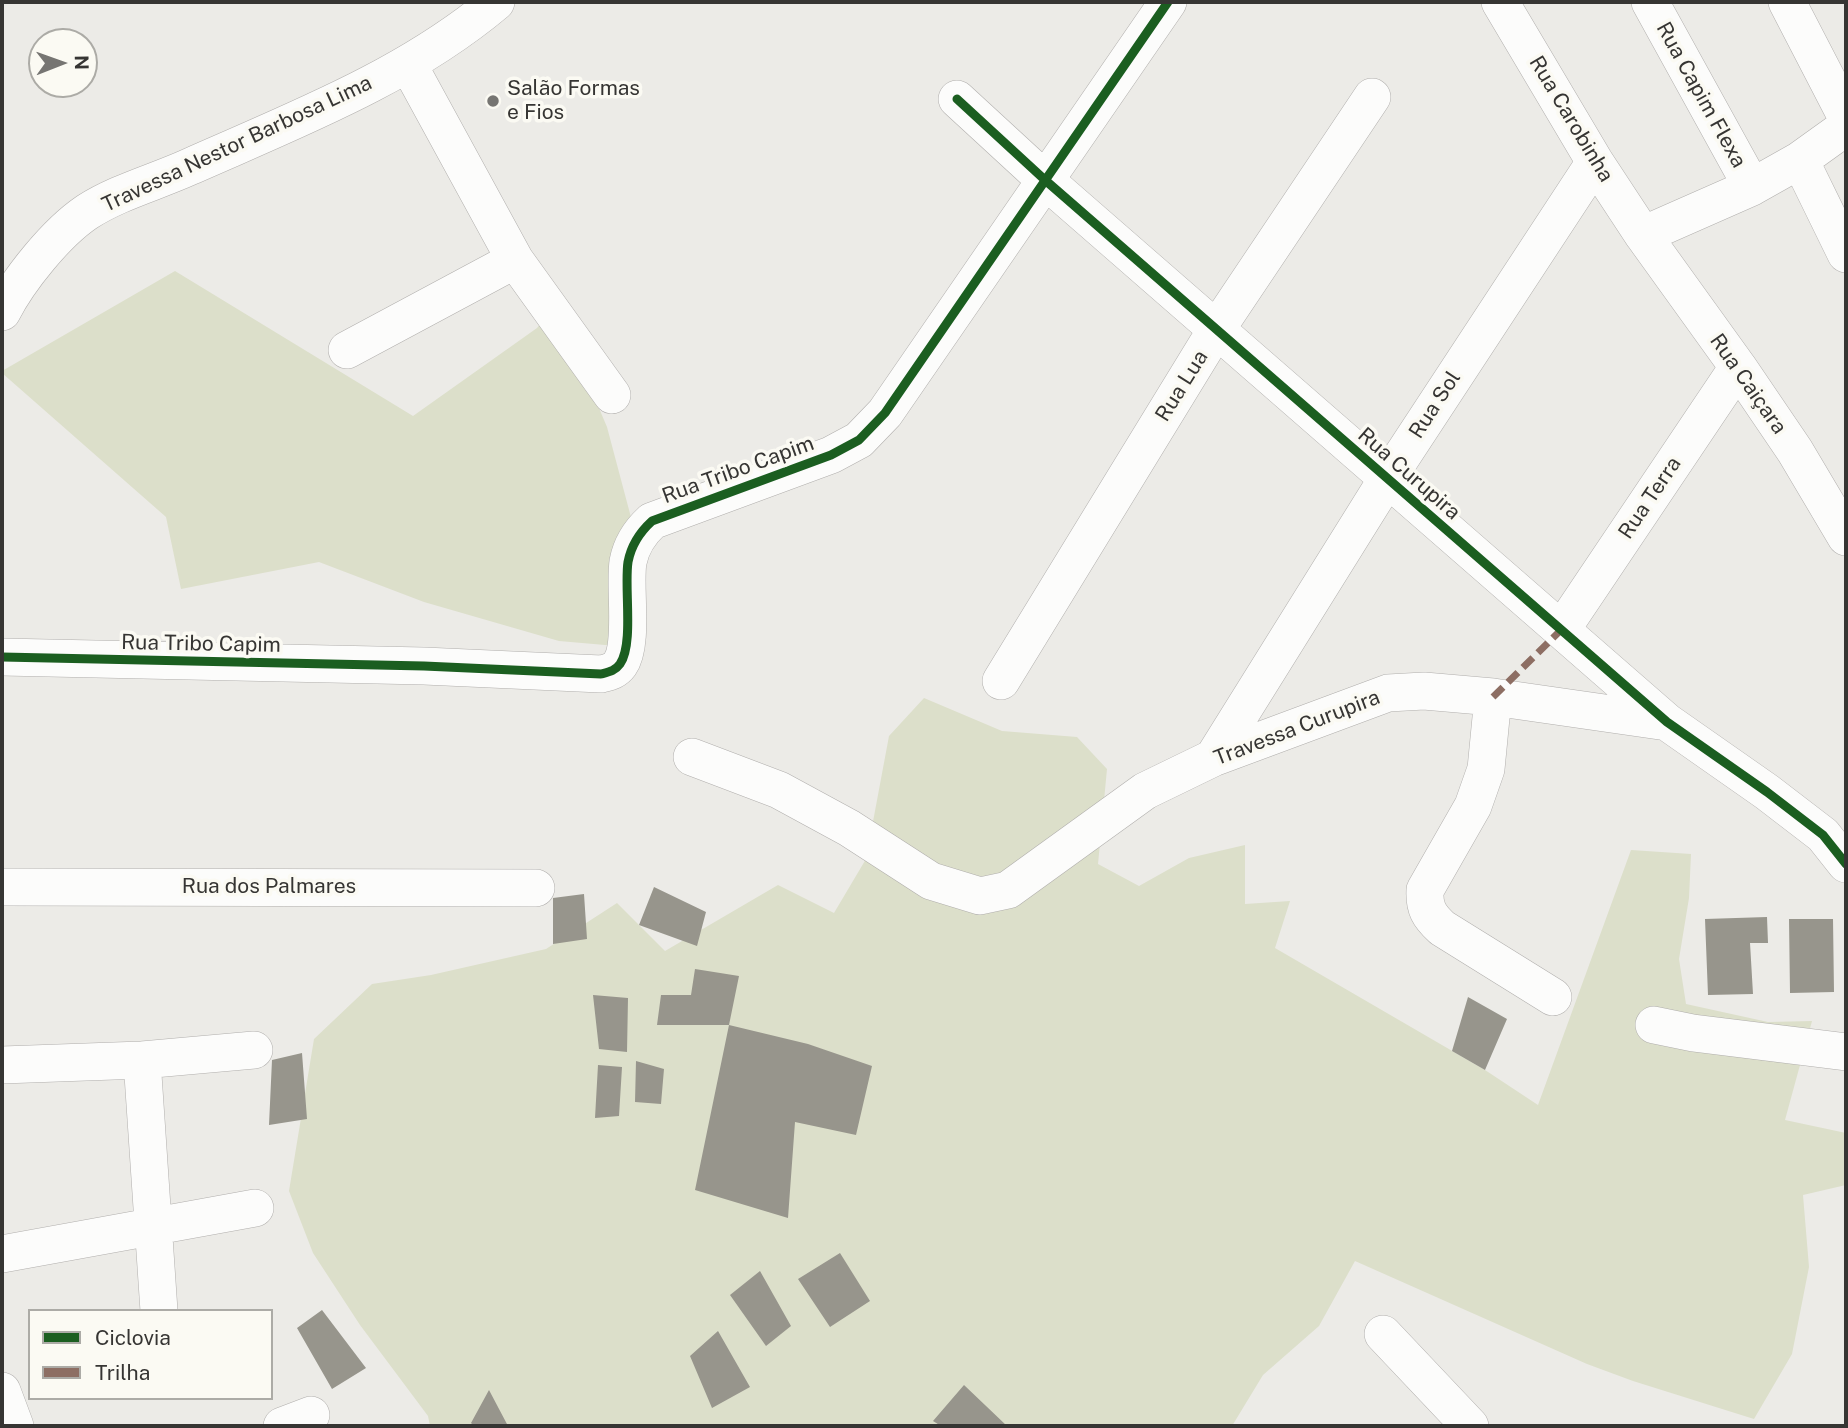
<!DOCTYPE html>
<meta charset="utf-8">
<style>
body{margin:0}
#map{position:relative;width:1848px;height:1428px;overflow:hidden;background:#ecebe7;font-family:"Public Sans",sans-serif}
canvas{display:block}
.frame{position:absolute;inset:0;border:4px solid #363533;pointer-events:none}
.legend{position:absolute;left:28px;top:1309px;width:245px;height:91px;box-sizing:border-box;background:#fbfaf3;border:2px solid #acaba6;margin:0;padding:9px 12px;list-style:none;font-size:21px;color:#363533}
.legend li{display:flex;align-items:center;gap:14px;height:35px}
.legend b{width:35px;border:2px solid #acaba6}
.north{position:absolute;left:28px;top:28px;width:70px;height:70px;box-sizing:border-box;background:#fbfaf3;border:2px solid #acaba6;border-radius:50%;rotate:89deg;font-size:19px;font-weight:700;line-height:28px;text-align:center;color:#363533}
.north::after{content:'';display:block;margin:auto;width:24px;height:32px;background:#767572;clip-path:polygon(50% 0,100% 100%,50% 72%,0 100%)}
</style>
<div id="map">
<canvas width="1848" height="1428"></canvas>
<div class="frame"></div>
<ul class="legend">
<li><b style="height:9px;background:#1b5e20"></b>Ciclovia</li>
<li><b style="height:9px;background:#8d6e63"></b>Trilha</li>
</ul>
<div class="north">N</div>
</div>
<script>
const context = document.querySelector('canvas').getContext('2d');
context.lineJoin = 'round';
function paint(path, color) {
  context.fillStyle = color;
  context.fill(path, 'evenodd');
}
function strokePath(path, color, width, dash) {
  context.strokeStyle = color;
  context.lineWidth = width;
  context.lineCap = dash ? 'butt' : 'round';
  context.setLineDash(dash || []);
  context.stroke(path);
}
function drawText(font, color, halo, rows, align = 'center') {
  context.font = font + ' "Public Sans",sans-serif';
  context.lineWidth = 7;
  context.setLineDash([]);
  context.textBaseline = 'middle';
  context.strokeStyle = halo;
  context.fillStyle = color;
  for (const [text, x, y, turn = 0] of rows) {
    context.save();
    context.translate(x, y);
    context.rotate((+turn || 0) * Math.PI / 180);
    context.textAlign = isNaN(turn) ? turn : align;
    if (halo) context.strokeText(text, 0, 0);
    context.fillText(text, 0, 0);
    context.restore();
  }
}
paint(new Path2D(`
 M 175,271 L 413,416 L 537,328 L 545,318 L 558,312 L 607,427 L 637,540 L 628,647 L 559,641 L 424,602 L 319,562 L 181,589 L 166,517 L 2,373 L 2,371 Z
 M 924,698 L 1002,731 L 1077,737 L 1107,769 L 1098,864 L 1139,886 L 1189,858 L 1245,845 L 1245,904 L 1290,901 L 1275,948 L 1485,1070 L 1538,1105 L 1631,850 L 1691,854 L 1689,898 L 1679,959 L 1686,1004 L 1768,1022 L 1812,1021 L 1785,1120 L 1846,1133 L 1846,1185 L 1803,1195 L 1809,1267 L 1792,1354 L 1754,1419 L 1633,1381 L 1587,1364 L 1355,1261 L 1319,1326 L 1263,1375 L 1232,1426 L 430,1426 L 428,1416 L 360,1325 L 313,1253 L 289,1191 L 314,1039 L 372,984 L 431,975 L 546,949 L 617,903 L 665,951 L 778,885 L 834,913 L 866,859 L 889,736 Z`), '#dcdfca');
paint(new Path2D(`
 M 654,887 L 706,912 L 697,946 L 639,925 Z
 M 584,894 L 587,939 L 553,944 L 553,898 Z
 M 1767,917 L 1768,943 L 1750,943 L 1753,994 L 1708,995 L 1705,919 Z
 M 1789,919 L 1833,919 L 1834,992 L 1790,993 Z
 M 695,969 L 739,976 L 729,1025 L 657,1025 L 661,995 L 691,995 Z
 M 593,995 L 628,998 L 627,1052 L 599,1049 Z
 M 1468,997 L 1507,1019 L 1485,1070 L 1452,1051 Z
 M 729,1025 L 808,1044 L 872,1066 L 856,1135 L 795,1122 L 788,1218 L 695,1190 Z
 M 302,1053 L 307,1119 L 269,1125 L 272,1060 Z
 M 636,1061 L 664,1069 L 661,1104 L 635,1102 Z
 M 598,1065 L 622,1067 L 619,1116 L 595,1118 Z
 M 840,1253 L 870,1301 L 830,1327 L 798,1279 Z
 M 760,1271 L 791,1326 L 766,1346 L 730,1295 Z
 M 322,1310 L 366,1368 L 332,1389 L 297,1328 Z
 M 718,1331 L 750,1387 L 712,1408 L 690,1356 Z
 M 964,1385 L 1007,1426 L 941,1426 L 933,1421 Z
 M 489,1390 L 508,1426 L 474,1426 L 471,1423 Z`), '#97958c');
const minor = new Path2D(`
 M 1500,2 L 1595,162 L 1643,235 L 1738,367 L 1795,451 L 1846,537
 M 1650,2 L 1752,187
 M 1787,2 L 1846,116
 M 408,64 L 515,260 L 612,395
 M 957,99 L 1045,180 L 1667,722 L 1767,792 L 1823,835 L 1846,864
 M 1800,160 L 1846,254
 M 1643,235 L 1752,187 L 1800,160 L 1846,127
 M 2,312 C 19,279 56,233 87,212 C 118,192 156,182 189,167 C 295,120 407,77 496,2
 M 347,350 L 515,260
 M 1562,629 L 1738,367
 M 2,657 L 424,666 L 601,674 C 609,672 615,671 620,664 C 634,644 624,587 628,562 C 631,546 640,532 652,521 L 831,455 L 859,440 L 885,413 L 1168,2
 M 1001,681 L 1216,330 L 1372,97
 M 1493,697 L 1486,769 L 1473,806 L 1425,890 C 1424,908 1429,916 1442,928 L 1553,997
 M 692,757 L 779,790 L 849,828 L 931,881 L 980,896 L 1008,890 L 1145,791 L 1213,758 L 1388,693 L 1424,691 L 1493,697 L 1667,722
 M 1213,758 L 1387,479 L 1595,162
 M 2,887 L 536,888
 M 1654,1025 L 1693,1033 L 1846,1052
 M 142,1060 L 159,1311
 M 2,1065 L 142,1060 L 254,1050
 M 2,1254 L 255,1208
 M 1383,1334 L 1470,1426
 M 2,1391 L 15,1426
 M 282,1426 L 311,1415`);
strokePath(minor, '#b0aeac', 38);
strokePath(minor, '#fcfcfb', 37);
strokePath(new Path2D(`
 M 1493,697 L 1562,629`), '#8d6e63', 7, [14, 7]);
strokePath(new Path2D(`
 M 957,99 L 1045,180 L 1667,722 L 1767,792 L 1823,835 L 1846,864
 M 2,657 L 424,666 L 601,674 C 609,672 615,671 620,664 C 634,644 624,587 628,562 C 631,546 640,532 652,521 L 831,455 L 859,440 L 885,413 L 1168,2`), '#1b5e20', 9);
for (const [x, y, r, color] of [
 [493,101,7,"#767572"]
]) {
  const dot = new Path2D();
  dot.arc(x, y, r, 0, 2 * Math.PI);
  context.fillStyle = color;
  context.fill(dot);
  strokePath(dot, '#fbfaf3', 2.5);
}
drawText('21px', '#363533', '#fbfaf3', [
 ["Salão Formas",507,89],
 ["e Fios",507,113]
], 'left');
drawText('21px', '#363533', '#fbfaf3', [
 ["Rua Capim Flexa",1701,95,61],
 ["Rua Carobinha",1571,119,59],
 ["Travessa Nestor Barbosa Lima",237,144,-25],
 ["Rua Caiçara",1748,384,55],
 ["Rua Lua",1182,386,-58],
 ["Rua Sol",1435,405,-57],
 ["Rua Tribo Capim",738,470,-20],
 ["Rua Curupira",1409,474,41],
 ["Rua Terra",1650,498,-56],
 ["Rua Tribo Capim",201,644,1],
 ["Travessa Curupira",1297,728,-21],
 ["Rua dos Palmares",269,887]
]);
</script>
